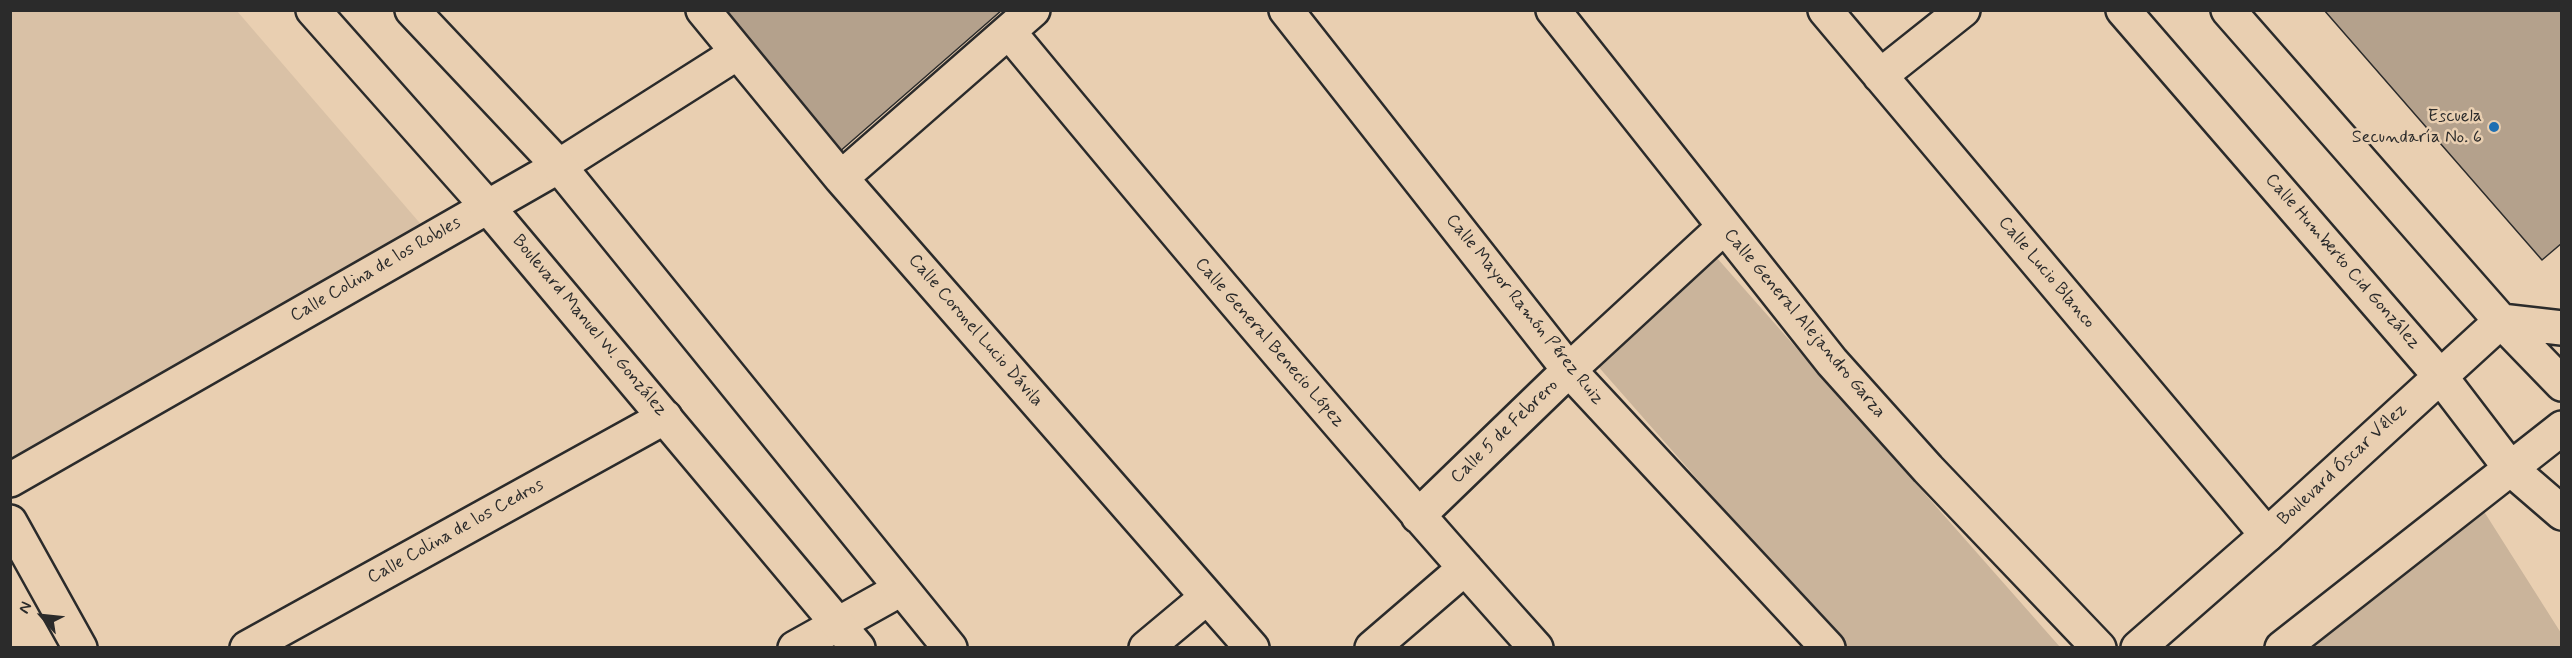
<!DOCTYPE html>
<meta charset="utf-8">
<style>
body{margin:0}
#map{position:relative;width:2572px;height:658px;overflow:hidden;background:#e9cfb1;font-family:Mynerve,sans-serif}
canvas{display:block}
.frame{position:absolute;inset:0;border:12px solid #2b2b2b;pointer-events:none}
.north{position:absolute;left:12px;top:586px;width:60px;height:60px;-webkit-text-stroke:4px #e9cfb1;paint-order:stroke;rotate:297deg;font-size:16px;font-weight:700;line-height:24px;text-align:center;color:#2b2b2b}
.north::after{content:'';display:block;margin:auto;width:21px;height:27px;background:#2b2b2b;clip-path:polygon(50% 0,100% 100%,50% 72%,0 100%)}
</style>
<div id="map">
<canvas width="2572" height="658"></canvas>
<div class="frame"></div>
<div class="north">N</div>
</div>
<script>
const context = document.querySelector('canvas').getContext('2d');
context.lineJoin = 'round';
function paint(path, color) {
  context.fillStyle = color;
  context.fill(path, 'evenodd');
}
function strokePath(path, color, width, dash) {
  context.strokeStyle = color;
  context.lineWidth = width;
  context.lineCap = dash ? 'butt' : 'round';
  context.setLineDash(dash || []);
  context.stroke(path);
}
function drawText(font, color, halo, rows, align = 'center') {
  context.font = font + ' Mynerve,sans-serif';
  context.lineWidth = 5;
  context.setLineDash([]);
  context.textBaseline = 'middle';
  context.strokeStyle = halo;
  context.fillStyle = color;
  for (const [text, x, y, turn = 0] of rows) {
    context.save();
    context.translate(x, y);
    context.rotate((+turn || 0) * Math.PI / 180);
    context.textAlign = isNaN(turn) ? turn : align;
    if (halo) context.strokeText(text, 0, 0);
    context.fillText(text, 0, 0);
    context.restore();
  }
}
paint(new Path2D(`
 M 11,11 L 237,11 L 431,236 L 11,467 Z`), '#d9c1a6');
paint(new Path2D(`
 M 1717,258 L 2060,647 L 1845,647 L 1596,364 Z
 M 2478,502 L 2561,633 L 2561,647 L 2306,648 Z`), '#cab49b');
const building = new Path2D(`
 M 721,10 L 1002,10 L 838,153 Z
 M 2324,10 L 2562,10 L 2562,243 L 2542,260 Z`);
paint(building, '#b4a18c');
strokePath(building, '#2b2b2b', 1.5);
const minor = new Path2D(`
 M 703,10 L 841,178 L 1252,648
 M 1286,10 L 1569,370 L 1828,648
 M 1553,10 L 1832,362 L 1928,469 L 2099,648
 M 1825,10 L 2267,535
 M 1009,32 C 1181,240 1355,446 1536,648
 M 1880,76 L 1963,10
 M 841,178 L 1033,10
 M 10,480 L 559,166 L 737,53
 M 1418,516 L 1569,370 L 1724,227
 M 10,522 L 80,648
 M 247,648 L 665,417
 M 795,648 L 901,589
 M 1146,648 L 1207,597
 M 1372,648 L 1465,568`);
const tertiary = new Path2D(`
 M 313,10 L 487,206 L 858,648
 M 412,10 L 559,166 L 950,648
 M 2123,10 L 2440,376 L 2511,469 L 2562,513
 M 2228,10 L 2501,321 L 2562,384
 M 2138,648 L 2267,535 L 2501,321 L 2562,328
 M 2282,648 L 2562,428`);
strokePath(minor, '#2b2b2b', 38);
strokePath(tertiary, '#2b2b2b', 38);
strokePath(minor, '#e9cfb1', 33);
strokePath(tertiary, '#e9cfb1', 33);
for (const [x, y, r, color] of [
 [2494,127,6,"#1f6fb2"]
]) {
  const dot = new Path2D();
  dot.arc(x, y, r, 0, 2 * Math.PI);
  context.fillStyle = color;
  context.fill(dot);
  strokePath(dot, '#e9cfb1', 2);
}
drawText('18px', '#2b2b2b', '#e9cfb1', [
 ["Escuela",2482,117],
 ["Secundaría No. 6",2482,138]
], 'right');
drawText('18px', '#2b2b2b', '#e9cfb1', [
 ["Calle Humberto Cid González",2342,262,49],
 ["Calle Colina de los Robles",376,270,-30],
 ["Calle Lucio Blanco",2046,273,50],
 ["Calle Mayor Ramón Pérez Ruiz",1524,310,51],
 ["Calle General Alejandro Garza",1804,324,50],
 ["Boulevard Manuel W. González",589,326,50],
 ["Calle Coronel Lucio Dávila",975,331,49],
 ["Calle General Benecio López",1269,343,49],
 ["Calle 5 de Febrero",1505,432,-44],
 ["Boulevard Óscar Vélez",2343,465,-43],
 ["Calle Colina de los Cedros",456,532,-29]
]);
</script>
